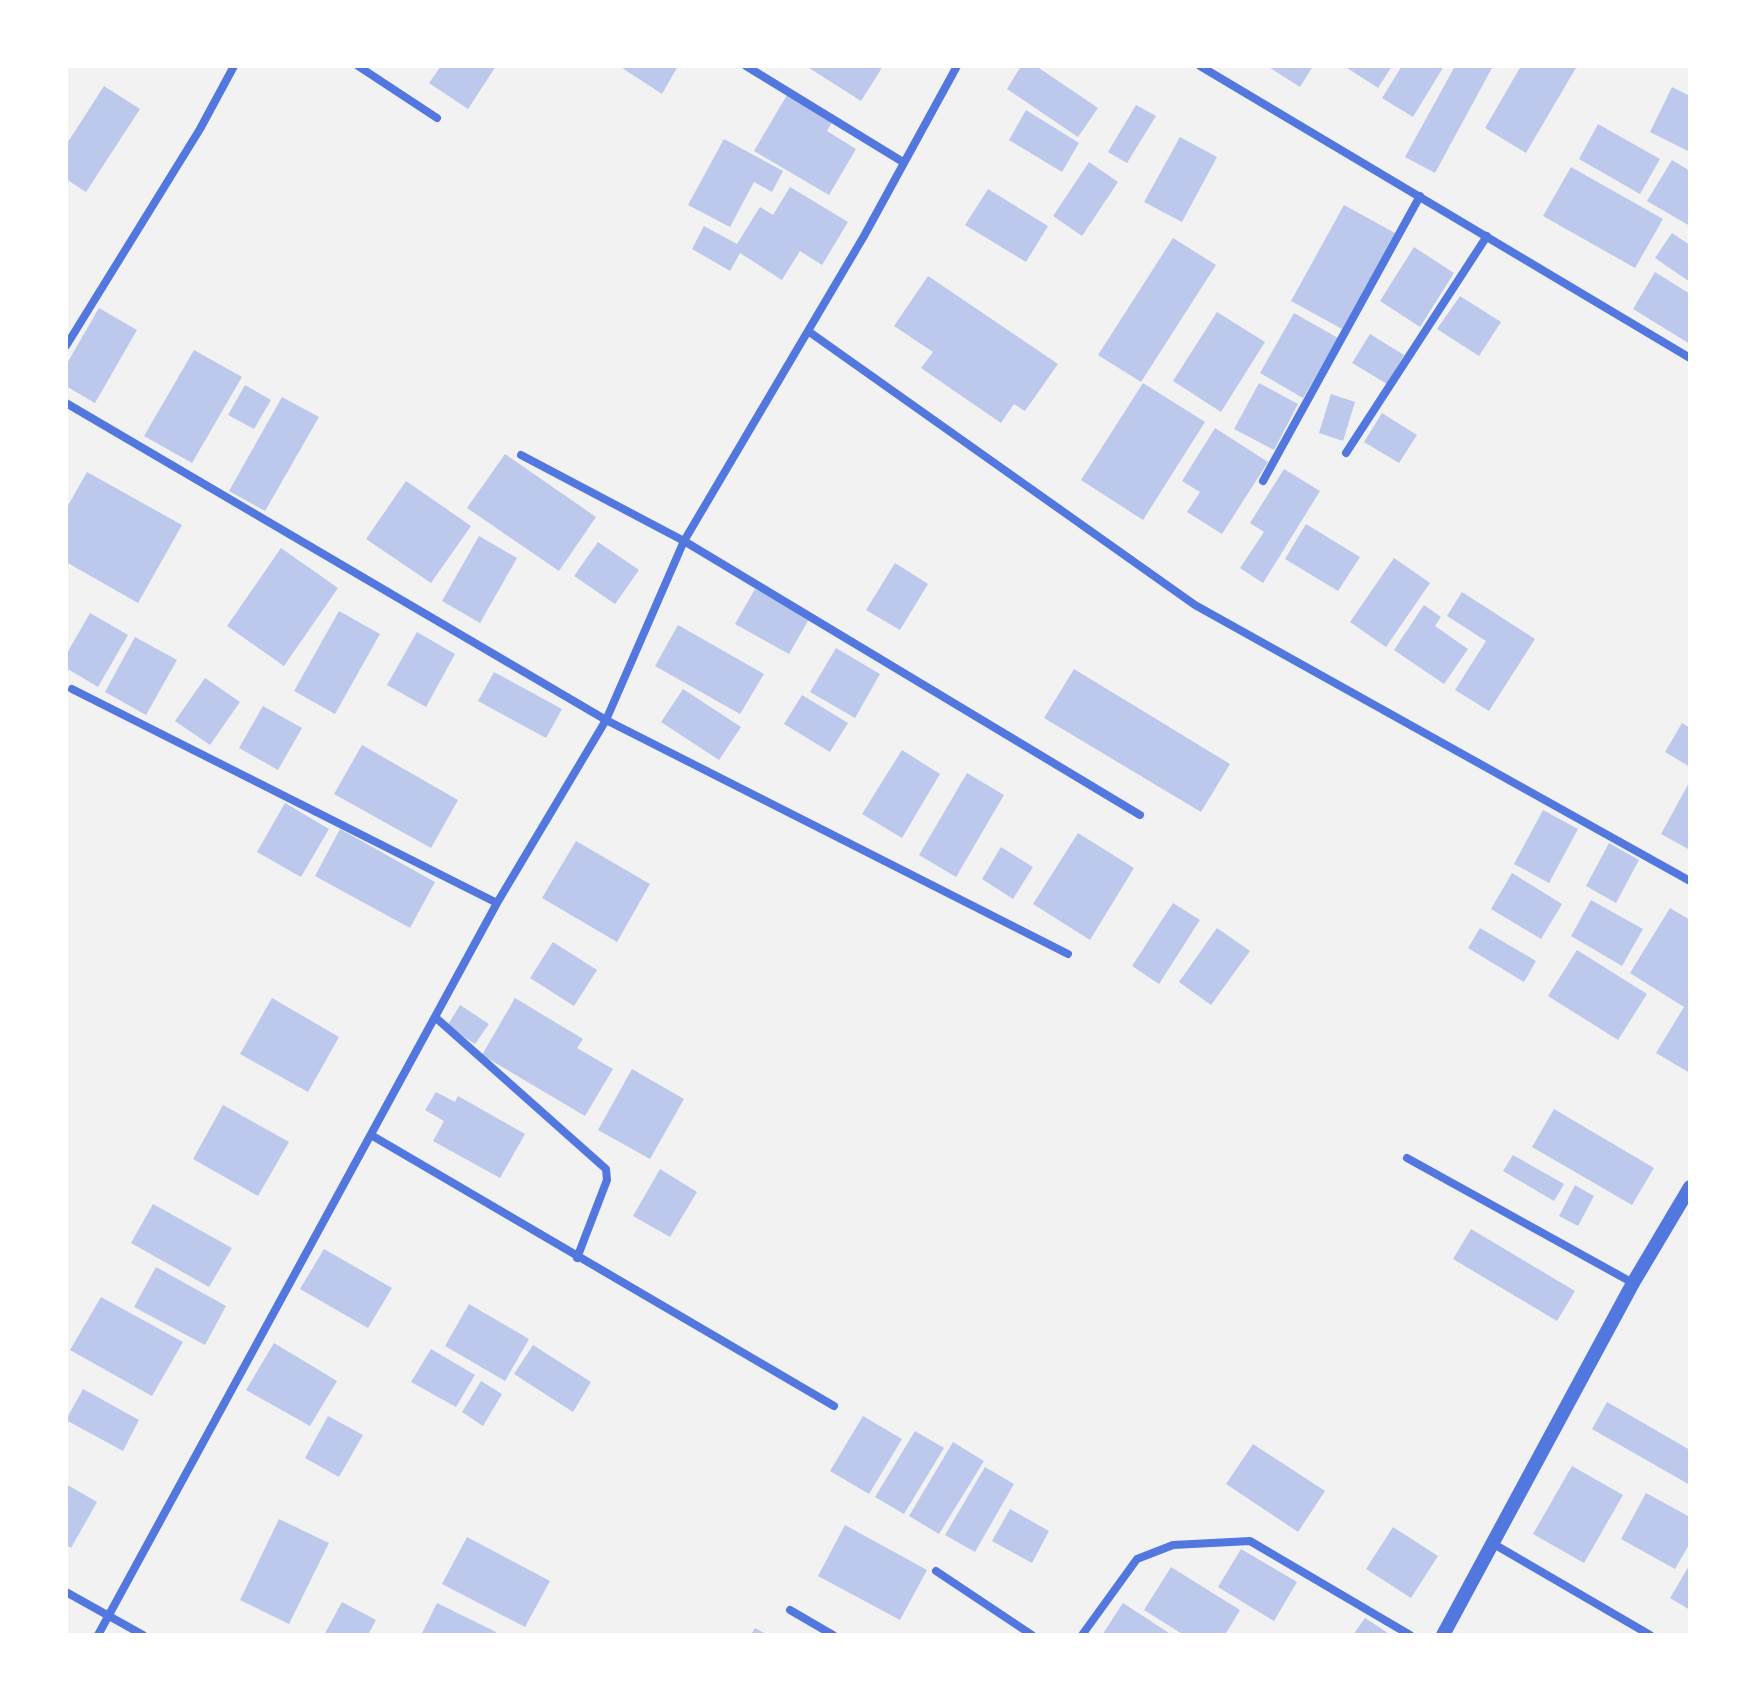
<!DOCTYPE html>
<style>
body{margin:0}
#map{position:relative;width:1756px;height:1701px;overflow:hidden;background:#f2f2f2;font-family:"Source Sans 3",sans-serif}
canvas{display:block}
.frame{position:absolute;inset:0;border:68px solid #fff;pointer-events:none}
</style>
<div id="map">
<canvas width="1756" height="1701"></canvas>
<div class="frame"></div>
</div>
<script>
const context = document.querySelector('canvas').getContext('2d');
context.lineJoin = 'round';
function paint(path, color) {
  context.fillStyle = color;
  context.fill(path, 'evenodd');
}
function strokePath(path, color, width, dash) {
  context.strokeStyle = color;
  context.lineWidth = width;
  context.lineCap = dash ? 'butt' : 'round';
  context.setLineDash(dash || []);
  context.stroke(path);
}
paint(new Path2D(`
 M 441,66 L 496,66 L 468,109 L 429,83 Z
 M 619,66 L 678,66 L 662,94 Z
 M 806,66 L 883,66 L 861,101 Z
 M 1021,66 L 1036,66 L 1098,108 L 1078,137 L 1007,89 Z
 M 1267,66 L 1313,66 L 1300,87 Z
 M 1344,66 L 1392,66 L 1378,88 Z
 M 1402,66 L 1444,66 L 1413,117 L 1382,98 Z
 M 1455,66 L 1493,66 L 1435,173 L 1405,157 Z
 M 1521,66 L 1577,66 L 1526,153 L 1485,128 Z
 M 104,86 L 140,109 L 86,192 L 66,179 L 66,145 Z
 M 1672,87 L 1690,96 L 1690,152 L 1650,132 Z
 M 787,95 L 832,122 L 827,131 L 856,149 L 829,195 L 754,151 Z
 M 1136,105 L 1156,116 L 1127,163 L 1108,152 Z
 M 1026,110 L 1079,143 L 1062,172 L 1009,140 Z
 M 1598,124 L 1660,159 L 1640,194 L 1579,159 Z
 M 1180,137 L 1217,157 L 1182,222 L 1144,202 Z
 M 724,139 L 783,171 L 772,192 L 754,182 L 730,227 L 688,205 Z
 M 1672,160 L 1690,171 L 1690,226 L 1647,201 Z
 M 1089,162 L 1118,182 L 1082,236 L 1053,216 Z
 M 1571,167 L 1663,219 L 1635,268 L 1543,216 Z
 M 790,187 L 848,222 L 822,265 L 800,251 L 782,280 L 740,253 L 730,271 L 692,249 L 704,226 L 737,244 L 760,207 L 773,215 Z
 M 988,189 L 1048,226 L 1026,262 L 965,225 Z
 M 1344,205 L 1395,233 L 1342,329 L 1291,301 Z
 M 1672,233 L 1690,245 L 1690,282 L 1655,258 Z
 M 1173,238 L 1216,265 L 1141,382 L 1098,355 Z
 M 1414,247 L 1454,273 L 1420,327 L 1380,301 Z
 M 1655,272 L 1690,294 L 1690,344 L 1633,309 Z
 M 928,276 L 1058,364 L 1025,411 L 1014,404 L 1001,423 L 921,368 L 933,352 L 894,326 Z
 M 1460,296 L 1501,322 L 1479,356 L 1437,329 Z
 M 99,308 L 137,330 L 95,403 L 66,386 L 66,365 Z
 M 1217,312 L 1265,342 L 1221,412 L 1173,381 Z
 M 1294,313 L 1338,338 L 1303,398 L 1260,373 Z
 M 1370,334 L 1404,355 L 1387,384 L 1352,363 Z
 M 194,350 L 242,377 L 192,463 L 144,436 Z
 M 1143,383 L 1205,422 L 1143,520 L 1081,480 Z
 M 1259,383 L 1298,404 L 1274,450 L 1234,429 Z
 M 245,385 L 271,400 L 254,429 L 228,415 Z
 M 1331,394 L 1355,402 L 1343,441 L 1319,433 Z
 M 282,397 L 319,417 L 265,511 L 229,491 Z
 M 1382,413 L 1417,435 L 1399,463 L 1364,442 Z
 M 1215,428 L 1268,462 L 1222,534 L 1187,512 L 1200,492 L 1182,481 Z
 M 505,454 L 596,517 L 559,571 L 467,508 Z
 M 1284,469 L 1320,491 L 1263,583 L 1240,568 L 1264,532 L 1250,523 Z
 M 87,472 L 182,525 L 138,603 L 66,562 L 66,509 Z
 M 406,481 L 471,526 L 431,583 L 366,539 Z
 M 1306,524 L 1360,557 L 1338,591 L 1285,559 Z
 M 479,536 L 517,558 L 480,623 L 442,601 Z
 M 598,542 L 639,570 L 615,604 L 574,576 Z
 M 281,548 L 338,588 L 284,666 L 227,626 Z
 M 1394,558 L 1430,583 L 1386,647 L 1350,622 Z
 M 895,563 L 928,584 L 900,630 L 866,610 Z
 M 755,589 L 809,619 L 789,654 L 735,624 Z
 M 1462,592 L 1535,639 L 1489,711 L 1455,690 L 1486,641 L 1447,616 Z
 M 1424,605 L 1441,617 L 1435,626 L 1468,649 L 1444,684 L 1394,650 Z
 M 339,611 L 380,634 L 335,714 L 294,691 Z
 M 90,613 L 128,635 L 98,687 L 66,668 L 66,655 Z
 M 678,625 L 764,674 L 740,714 L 655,666 Z
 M 417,632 L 455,654 L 426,707 L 387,685 Z
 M 135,637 L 177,660 L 146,715 L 105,692 Z
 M 836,648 L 880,674 L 855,718 L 810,692 Z
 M 1074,669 L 1230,764 L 1201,812 L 1044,718 Z
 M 494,672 L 562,709 L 546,738 L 478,701 Z
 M 205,678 L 240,702 L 210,745 L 175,721 Z
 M 683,689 L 741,727 L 719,760 L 661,722 Z
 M 802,695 L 848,723 L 830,752 L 784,724 Z
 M 263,706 L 302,728 L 278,770 L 239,748 Z
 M 1682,723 L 1690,728 L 1690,767 L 1665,752 Z
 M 362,745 L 458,800 L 431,848 L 334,794 Z
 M 902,750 L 940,774 L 902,838 L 862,814 Z
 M 967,773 L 1004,795 L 956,877 L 919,855 Z
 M 1690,781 L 1690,850 L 1661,834 Z
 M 285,803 L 329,829 L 301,877 L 257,852 Z
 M 1543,810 L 1578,829 L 1549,883 L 1514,864 Z
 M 340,829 L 435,882 L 410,928 L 315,876 Z
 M 1078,833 L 1134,868 L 1090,940 L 1033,904 Z
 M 576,841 L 650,884 L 617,942 L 542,898 Z
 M 1609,843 L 1639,860 L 1616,903 L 1586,886 Z
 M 1001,847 L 1033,867 L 1013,899 L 982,879 Z
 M 1512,873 L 1562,904 L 1541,939 L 1491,909 Z
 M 1591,900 L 1643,929 L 1622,966 L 1571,936 Z
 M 1173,903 L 1200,920 L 1159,984 L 1132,966 Z
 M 1670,908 L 1690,920 L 1690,1073 L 1656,1053 L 1684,1007 L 1630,973 Z
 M 1217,928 L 1250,951 L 1211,1005 L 1179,982 Z
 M 1480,928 L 1536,961 L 1524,982 L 1468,948 Z
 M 553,942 L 597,970 L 574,1006 L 530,978 Z
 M 1577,950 L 1647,994 L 1618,1040 L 1548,996 Z
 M 272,998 L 339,1037 L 308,1092 L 240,1054 Z
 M 515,998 L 583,1039 L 577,1048 L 613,1069 L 585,1116 L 482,1055 Z
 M 460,1005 L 489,1024 L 475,1044 L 447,1026 Z
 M 632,1069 L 684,1099 L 650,1159 L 598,1130 Z
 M 436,1092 L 455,1102 L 458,1096 L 525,1134 L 500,1178 L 433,1141 L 444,1121 L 425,1110 Z
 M 223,1105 L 289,1142 L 258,1196 L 193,1159 Z
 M 1554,1109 L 1654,1168 L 1632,1205 L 1532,1147 Z
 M 1513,1155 L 1564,1184 L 1554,1201 L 1503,1171 Z
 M 660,1169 L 697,1192 L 670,1237 L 633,1216 Z
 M 1575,1185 L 1594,1196 L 1578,1226 L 1559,1216 Z
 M 153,1204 L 232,1248 L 209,1287 L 131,1243 Z
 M 1471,1229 L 1575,1291 L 1557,1321 L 1453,1259 Z
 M 324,1249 L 392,1288 L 368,1328 L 300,1289 Z
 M 156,1267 L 226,1306 L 205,1345 L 134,1307 Z
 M 101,1297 L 183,1342 L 152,1396 L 70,1350 Z
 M 469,1304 L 529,1339 L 505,1381 L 445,1346 Z
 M 274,1343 L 337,1381 L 310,1426 L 246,1390 Z
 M 533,1345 L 591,1382 L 573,1412 L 514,1374 Z
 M 431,1349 L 475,1375 L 456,1407 L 411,1382 Z
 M 481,1381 L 502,1394 L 483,1426 L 462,1412 Z
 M 83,1389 L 139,1420 L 123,1451 L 66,1420 Z
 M 1607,1402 L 1690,1450 L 1690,1485 L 1592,1429 Z
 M 328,1416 L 363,1435 L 339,1477 L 305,1458 Z
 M 863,1416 L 902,1439 L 869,1494 L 830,1471 Z
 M 915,1431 L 944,1448 L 904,1514 L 875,1497 Z
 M 953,1442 L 984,1461 L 939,1534 L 909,1516 Z
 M 1253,1444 L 1325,1491 L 1298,1532 L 1226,1484 Z
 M 1572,1466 L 1623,1495 L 1584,1563 L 1533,1534 Z
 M 985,1467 L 1014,1484 L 975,1552 L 945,1535 Z
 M 66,1484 L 97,1502 L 71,1548 L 66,1545 Z
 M 1646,1493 L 1690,1517 L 1690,1543 L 1675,1569 L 1621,1539 Z
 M 1010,1509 L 1049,1531 L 1032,1563 L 992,1541 Z
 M 279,1519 L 329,1543 L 289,1624 L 240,1600 Z
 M 845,1525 L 927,1570 L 900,1620 L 818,1576 Z
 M 1393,1527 L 1438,1556 L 1411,1598 L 1366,1569 Z
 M 467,1537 L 550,1581 L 525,1627 L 442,1584 Z
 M 1241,1549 L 1297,1582 L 1274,1621 L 1218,1587 Z
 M 1690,1564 L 1690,1610 L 1670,1598 Z
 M 1171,1567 L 1240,1610 L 1225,1635 L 1184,1635 L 1144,1610 Z
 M 342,1602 L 376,1620 L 368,1635 L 324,1635 Z
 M 437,1603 L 496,1632 L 494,1635 L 421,1635 Z
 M 1123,1603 L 1172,1635 L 1102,1635 Z
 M 1365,1618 L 1391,1635 L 1353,1635 Z
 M 755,1628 L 768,1635 L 751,1635 Z`), '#bdc9ec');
strokePath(new Path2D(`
 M 358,66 L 437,118
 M 746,66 L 903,162
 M 1200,66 L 1690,358
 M 808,331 L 1195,605 L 1690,881
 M 66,346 L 200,129 L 234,66
 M 66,403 L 606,720 L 1068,954
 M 1346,453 L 1487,236
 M 521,455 L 684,541 L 1140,815
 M 1263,481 L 1420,196
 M 72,689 L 497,903
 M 435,1017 L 606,1169 L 607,1180 L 577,1258
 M 371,1135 L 834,1406
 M 1407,1158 L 1633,1283
 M 1492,1543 L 1650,1635
 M 936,1571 L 1032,1635
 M 66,1592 L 143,1635
 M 790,1610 L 833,1635
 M 98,1635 L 497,903 L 606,720 L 684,541 L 864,236 L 957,66
 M 1082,1635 L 1137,1559 L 1173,1545 L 1250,1541 L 1410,1635`), '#5277de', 8);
strokePath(new Path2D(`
 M 1443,1635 L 1633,1283 L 1690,1187`), '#5277de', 14);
</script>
